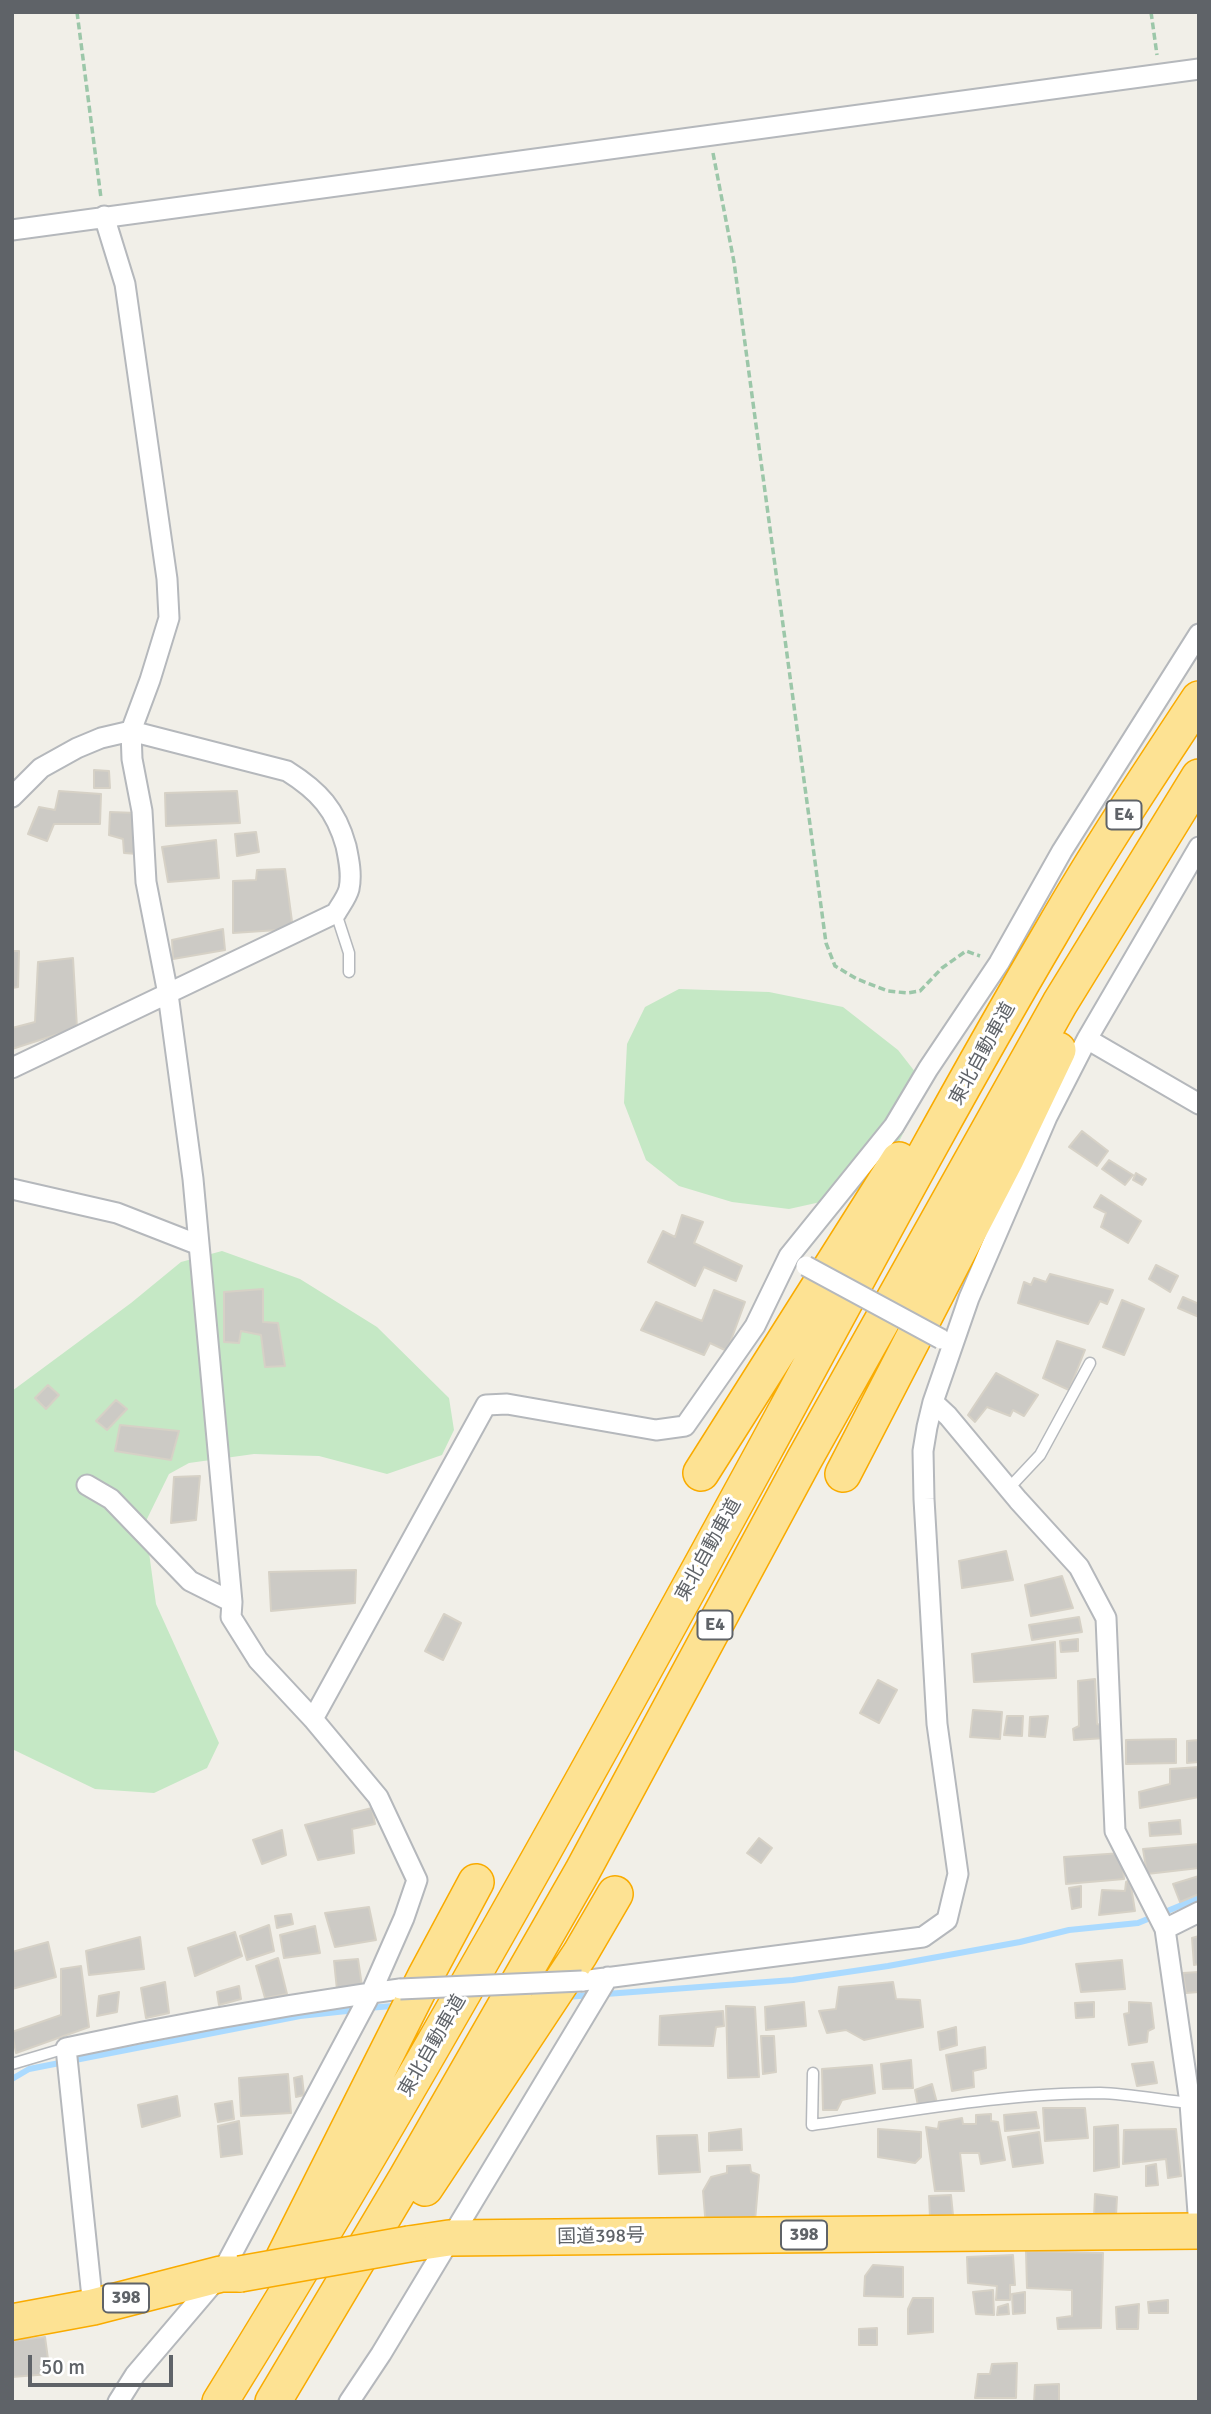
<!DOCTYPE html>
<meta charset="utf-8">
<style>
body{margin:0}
#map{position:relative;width:1211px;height:2414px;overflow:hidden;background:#f1efe8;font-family:Signika,sans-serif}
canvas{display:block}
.frame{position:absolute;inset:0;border:14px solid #5f6368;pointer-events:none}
.scale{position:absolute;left:28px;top:2355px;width:145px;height:32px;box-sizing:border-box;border:4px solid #5f6368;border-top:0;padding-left:9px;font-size:21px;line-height:24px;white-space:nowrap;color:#5f6368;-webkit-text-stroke:5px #fff;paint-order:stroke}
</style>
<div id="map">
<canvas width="1211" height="2414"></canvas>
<div class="frame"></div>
<div class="scale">50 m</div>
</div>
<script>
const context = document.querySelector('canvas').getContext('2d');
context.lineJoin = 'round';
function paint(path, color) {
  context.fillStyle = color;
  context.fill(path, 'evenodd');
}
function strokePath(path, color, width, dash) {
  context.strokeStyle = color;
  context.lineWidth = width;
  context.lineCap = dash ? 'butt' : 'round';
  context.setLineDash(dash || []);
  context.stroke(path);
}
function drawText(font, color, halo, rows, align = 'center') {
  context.font = font + ' Signika,"Noto Sans JP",sans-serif';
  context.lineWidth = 6;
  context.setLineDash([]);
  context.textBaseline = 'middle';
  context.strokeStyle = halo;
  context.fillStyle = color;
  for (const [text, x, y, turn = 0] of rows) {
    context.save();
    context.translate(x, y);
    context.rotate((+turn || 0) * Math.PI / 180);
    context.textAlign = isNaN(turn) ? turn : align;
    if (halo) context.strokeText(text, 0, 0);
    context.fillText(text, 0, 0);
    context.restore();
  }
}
paint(new Path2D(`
 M 679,989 L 769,992 L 843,1007 L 898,1050 L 923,1082 L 915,1109 L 891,1158 L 852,1195 L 789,1209 L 732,1202 L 679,1186 L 646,1160 L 624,1103 L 627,1044 L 645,1007 Z
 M 222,1251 L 300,1279 L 377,1327 L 449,1398 L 454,1430 L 442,1455 L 387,1474 L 319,1456 L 254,1454 L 189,1463 L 169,1474 L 145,1523 L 156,1604 L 219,1743 L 207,1768 L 154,1793 L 95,1789 L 12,1749 L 12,1391 L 131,1303 L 181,1262 Z`), '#c5e8c5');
strokePath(new Path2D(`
 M 566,1997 L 793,1980 L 888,1966 L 1020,1942 L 1069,1930 L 1138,1923 L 1199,1898
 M 367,2008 L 393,2006
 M 12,2079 L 29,2069 L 300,2016 L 356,2010`), '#aadaff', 6);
const building = new Path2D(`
 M 94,770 L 109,771 L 110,788 L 94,788 Z
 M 59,791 L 101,794 L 100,824 L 54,824 L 47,841 L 28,834 L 39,807 L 55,810 Z
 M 237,791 L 240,823 L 166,826 L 165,793 Z
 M 110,812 L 137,813 L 138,854 L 124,853 L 123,839 L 109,835 Z
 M 256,832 L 259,852 L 237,856 L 235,834 Z
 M 216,840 L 219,878 L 168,882 L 162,847 Z
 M 285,869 L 293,929 L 233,933 L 233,881 L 256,880 L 257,870 Z
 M 223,929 L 225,950 L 173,959 L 172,940 Z
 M 12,951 L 19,951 L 18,987 L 12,988 Z
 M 73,958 L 77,1028 L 12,1049 L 12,1028 L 35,1022 L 38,962 Z
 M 1082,1131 L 1108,1151 L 1097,1166 L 1069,1147 Z
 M 1109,1160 L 1133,1175 L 1125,1185 L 1102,1169 Z
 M 1136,1173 L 1146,1179 L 1142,1185 L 1133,1180 Z
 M 1101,1195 L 1141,1221 L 1128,1243 L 1101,1227 L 1106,1213 L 1094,1207 Z
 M 682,1215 L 703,1222 L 694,1243 L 742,1266 L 736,1281 L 704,1267 L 695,1286 L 648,1262 L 663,1231 L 675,1237 Z
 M 1156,1265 L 1178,1276 L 1170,1292 L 1149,1279 Z
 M 1050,1274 L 1113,1290 L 1107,1304 L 1100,1301 L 1088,1324 L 1018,1303 L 1024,1282 L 1031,1285 L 1034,1278 L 1046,1282 Z
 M 263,1289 L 263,1322 L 278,1323 L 285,1366 L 265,1367 L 261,1335 L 241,1331 L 239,1343 L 224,1342 L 224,1292 Z
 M 714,1290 L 745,1302 L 727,1351 L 710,1343 L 704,1355 L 641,1330 L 656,1302 L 702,1321 Z
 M 1183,1297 L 1199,1304 L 1199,1317 L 1178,1308 Z
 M 1122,1300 L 1144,1309 L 1124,1355 L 1103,1347 Z
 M 1057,1341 L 1085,1350 L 1069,1390 L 1043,1378 Z
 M 996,1373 L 1038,1395 L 1024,1416 L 1013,1410 L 1010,1416 L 987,1407 L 975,1422 L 968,1415 Z
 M 48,1385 L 59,1395 L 46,1409 L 35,1398 Z
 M 116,1400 L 127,1409 L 107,1430 L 96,1421 Z
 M 120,1425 L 179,1431 L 171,1460 L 115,1451 Z
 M 200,1476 L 196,1520 L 171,1523 L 174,1477 Z
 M 1006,1551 L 1013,1580 L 962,1588 L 959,1561 Z
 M 356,1570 L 355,1603 L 271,1611 L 269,1572 Z
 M 1062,1576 L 1073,1608 L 1031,1616 L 1025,1585 Z
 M 444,1614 L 461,1623 L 443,1660 L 425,1651 Z
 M 1079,1617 L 1082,1632 L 1032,1640 L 1029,1625 Z
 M 1078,1639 L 1078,1651 L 1061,1652 L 1060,1641 Z
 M 1055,1642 L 1056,1678 L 974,1682 L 972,1654 Z
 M 1095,1679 L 1097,1724 L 1105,1726 L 1106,1738 L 1074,1740 L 1073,1729 L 1079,1726 L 1078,1681 Z
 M 878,1680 L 897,1690 L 879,1723 L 860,1713 Z
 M 973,1710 L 1002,1712 L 1000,1739 L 970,1737 Z
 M 1007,1716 L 1023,1716 L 1022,1736 L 1004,1735 Z
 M 1048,1716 L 1045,1737 L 1029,1736 L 1030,1717 Z
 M 1176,1739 L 1176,1763 L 1126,1764 L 1126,1740 Z
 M 1199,1740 L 1199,1762 L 1187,1763 L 1187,1741 Z
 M 1199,1767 L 1199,1797 L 1140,1808 L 1139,1792 L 1170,1784 L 1170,1769 Z
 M 372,1808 L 375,1824 L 352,1829 L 354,1853 L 318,1860 L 305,1825 Z
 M 1180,1820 L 1181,1834 L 1150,1836 L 1149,1823 Z
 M 282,1830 L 286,1855 L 262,1864 L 253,1840 Z
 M 759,1838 L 772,1848 L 761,1863 L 747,1853 Z
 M 1199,1844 L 1199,1868 L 1147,1874 L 1143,1849 Z
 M 1122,1853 L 1124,1879 L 1066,1884 L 1064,1857 Z
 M 1199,1876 L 1199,1894 L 1180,1902 L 1173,1884 Z
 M 1130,1880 L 1135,1911 L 1099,1915 L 1102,1890 L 1125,1891 L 1126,1882 Z
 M 1081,1886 L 1081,1907 L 1072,1909 L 1069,1888 Z
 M 369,1907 L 376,1940 L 335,1947 L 325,1913 Z
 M 291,1914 L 293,1924 L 277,1928 L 275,1916 Z
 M 269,1925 L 274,1951 L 247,1960 L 240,1936 Z
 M 315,1926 L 320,1953 L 284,1958 L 280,1935 Z
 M 235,1932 L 242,1956 L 195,1976 L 188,1948 Z
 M 1199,1936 L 1199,1964 L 1194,1965 L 1192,1938 Z
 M 140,1937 L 144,1969 L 89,1975 L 86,1951 Z
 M 48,1942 L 56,1977 L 12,1989 L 12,1952 Z
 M 278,1958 L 287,1994 L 265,1998 L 256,1966 Z
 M 358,1959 L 362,1986 L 337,1990 L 334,1961 Z
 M 1122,1960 L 1125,1989 L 1081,1992 L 1076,1964 Z
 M 81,1966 L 89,2027 L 16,2053 L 12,2032 L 61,2015 L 61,1969 Z
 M 1199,1972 L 1199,1992 L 1186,1993 L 1183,1973 Z
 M 165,1982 L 169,2013 L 146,2018 L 141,1988 Z
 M 893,1982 L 896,1999 L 920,2000 L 923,2027 L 864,2040 L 846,2030 L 827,2033 L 819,2011 L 836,2009 L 839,1987 Z
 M 239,1986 L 241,1999 L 219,2005 L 217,1992 Z
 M 119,1992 L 117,2012 L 97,2016 L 99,1996 Z
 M 804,2002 L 806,2026 L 766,2030 L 765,2007 Z
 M 1094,2002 L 1094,2017 L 1076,2018 L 1075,2003 Z
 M 1129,2002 L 1151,2003 L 1154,2028 L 1148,2031 L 1147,2042 L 1129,2045 L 1124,2014 L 1129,2013 Z
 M 726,2006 L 755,2007 L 759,2077 L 728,2078 Z
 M 723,2011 L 724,2026 L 716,2027 L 713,2046 L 659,2045 L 660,2016 Z
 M 956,2027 L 957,2045 L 940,2050 L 938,2032 Z
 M 761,2036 L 774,2036 L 776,2072 L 763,2074 Z
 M 985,2047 L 986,2068 L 973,2071 L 974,2087 L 952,2091 L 946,2055 Z
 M 911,2060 L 913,2088 L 883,2089 L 881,2064 Z
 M 1153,2062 L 1157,2083 L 1137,2086 L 1132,2064 Z
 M 872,2065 L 875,2093 L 842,2100 L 837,2110 L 823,2110 L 822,2069 Z
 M 288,2074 L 291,2113 L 241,2116 L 239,2078 Z
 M 302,2076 L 304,2095 L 296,2097 L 294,2078 Z
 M 932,2084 L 937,2103 L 918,2106 L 915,2090 Z
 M 177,2096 L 180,2116 L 142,2127 L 138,2105 Z
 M 232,2101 L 234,2119 L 218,2122 L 215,2104 Z
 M 1043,2108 L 1085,2108 L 1088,2138 L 1045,2141 Z
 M 1036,2112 L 1039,2128 L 1005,2131 L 1004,2115 Z
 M 991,2114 L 991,2121 L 998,2122 L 1005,2160 L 981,2164 L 979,2153 L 960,2153 L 964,2191 L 935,2191 L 926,2127 L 938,2129 L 939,2122 L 962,2118 L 963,2124 L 976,2124 L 976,2115 Z
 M 239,2121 L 242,2154 L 221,2157 L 218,2126 Z
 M 1118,2125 L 1119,2167 L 1094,2171 L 1094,2127 Z
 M 741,2129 L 742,2150 L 709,2151 L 709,2133 Z
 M 878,2129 L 921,2132 L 921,2157 L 915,2163 L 878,2157 Z
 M 1176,2129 L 1181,2176 L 1168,2178 L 1166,2159 L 1123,2164 L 1124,2130 Z
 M 1039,2132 L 1043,2163 L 1013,2167 L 1008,2137 Z
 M 697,2135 L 700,2172 L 659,2174 L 657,2136 Z
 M 1156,2164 L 1158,2185 L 1146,2186 L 1146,2166 Z
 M 750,2165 L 751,2172 L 759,2175 L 755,2221 L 706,2228 L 703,2191 L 711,2177 L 727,2173 L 727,2166 Z
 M 1095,2194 L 1117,2197 L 1116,2216 L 1094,2217 Z
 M 951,2195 L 953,2215 L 930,2217 L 929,2196 Z
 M 1026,2251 L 1103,2253 L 1101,2328 L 1058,2329 L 1057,2318 L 1072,2316 L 1072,2290 L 1027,2288 Z
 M 1013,2255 L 1015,2285 L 1010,2285 L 1010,2300 L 996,2300 L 997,2286 L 968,2283 L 967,2257 Z
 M 873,2265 L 903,2267 L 903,2297 L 864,2296 L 865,2276 Z
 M 993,2290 L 994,2315 L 976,2314 L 973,2292 Z
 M 1025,2292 L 1025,2313 L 1013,2314 L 1012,2294 Z
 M 913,2298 L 933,2298 L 933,2332 L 908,2334 L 908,2309 Z
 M 1168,2300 L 1168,2313 L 1149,2313 L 1148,2302 Z
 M 1008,2304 L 1009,2314 L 997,2315 L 998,2307 Z
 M 1139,2304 L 1138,2329 L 1117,2329 L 1116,2307 Z
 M 877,2328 L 877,2345 L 859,2345 L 859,2329 Z
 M 45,2337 L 50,2374 L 12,2377 L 12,2341 Z
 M 1017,2363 L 1016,2398 L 975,2398 L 978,2374 L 990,2374 L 992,2364 Z
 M 1059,2384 L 1059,2402 L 1034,2402 L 1035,2385 Z`);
paint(building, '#cccac5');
strokePath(building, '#d6d1c6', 2);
const lane = new Path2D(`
 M 336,913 L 349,953 L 349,972
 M 1009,1488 L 1040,1455 L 1090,1363
 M 12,2064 L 66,2048
 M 813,2073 L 812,2125 C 906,2112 1004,2093 1100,2093 C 1129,2094 1160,2100 1190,2103`);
const street = new Path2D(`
 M 12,230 L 1199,69
 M 12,797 L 41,768 L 77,748 L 101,738 L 131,731 L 287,771 C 319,791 336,810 346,846 C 349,860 352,875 349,889 C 347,897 340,906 336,913 L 12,1068
 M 1087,1039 L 1199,1104
 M 12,1189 L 117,1213 L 199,1245
 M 933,1402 L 948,1416 L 1018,1500 L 1079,1567 L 1106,1618 L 1115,1831 L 1165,1929 L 1190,2103 L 1199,2227
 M 87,1485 L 111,1499 L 190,1581 L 232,1602
 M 313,1719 L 486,1405 L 507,1404 L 656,1430 L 685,1426 L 755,1326 L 789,1256 L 894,1126 L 928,1069 L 999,963 L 1062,851 L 1199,634
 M 1165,1929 L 1199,1912
 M 582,1981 L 923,1937 L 947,1920 L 958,1874 L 937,1724 L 924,1499 L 923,1451 L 927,1427 L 933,1402 L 969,1298 L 1047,1117 L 1087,1039 L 1199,847
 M 93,2307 L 66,2048 C 168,2026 269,2008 371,1993 L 404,1918 L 417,1880 L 378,1797 L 313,1719 L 258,1660 L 231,1617 L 232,1602 L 193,1179 L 168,994 L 146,882 L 142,811 L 132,759 L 131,731 L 150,680 L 169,618 L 167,579 L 125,284 L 104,216
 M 118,2402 L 135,2375 L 221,2274 L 371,1993 L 400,1989
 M 349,2402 L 381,2354 L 608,1977`);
const highway = new Path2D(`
 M 701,1473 L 899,1160
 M 843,1474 L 1006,1159 L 1058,1050
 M 425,2188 L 580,1954 L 615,1894
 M 409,2244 L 449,2238 L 1199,2231
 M 282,2261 L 425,1977 L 476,1882
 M 12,2322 L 93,2307 L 221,2274 L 240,2274
 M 220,2402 C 413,2091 589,1772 764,1451 C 858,1278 951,1103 1051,933 C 1097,853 1148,776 1199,699
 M 273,2402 L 407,2177 L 582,1872 L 804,1460 L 1060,1003 L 1199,777`);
strokePath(lane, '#b5b8bc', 13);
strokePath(street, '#b5b8bc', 23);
strokePath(highway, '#f9ab00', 38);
strokePath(new Path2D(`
 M 77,12 L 101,198
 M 1151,12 L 1157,55
 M 713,153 L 734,262 L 826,943 L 835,966 L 857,979 L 888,991 L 907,993 L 920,991 L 942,968 L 966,951 L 980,956`), '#9cc7a9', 3.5, [7, 3.5]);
strokePath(lane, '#fff', 10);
strokePath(street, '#fff', 19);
strokePath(highway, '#fde293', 35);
const streetBridge = new Path2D(`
 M 806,1266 L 941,1339
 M 400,1989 L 582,1981`);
const highwayBridge = new Path2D(`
 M 240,2274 L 409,2244`);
strokePath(streetBridge, '#b5b8bc', 23, []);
strokePath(highwayBridge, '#f9ab00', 38, []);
strokePath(streetBridge, '#fff', 19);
strokePath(highwayBridge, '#fde293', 35);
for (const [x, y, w] of [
 [1124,815,35],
 [715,1625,35],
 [804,2235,46],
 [126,2298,46]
]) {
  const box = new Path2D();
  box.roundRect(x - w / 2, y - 14.5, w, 29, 5);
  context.fillStyle = '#fff';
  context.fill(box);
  strokePath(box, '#5f6368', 2);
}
drawText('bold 18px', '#5f6368', null, [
 ["E4",1124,815],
 ["E4",715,1625],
 ["398",804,2235],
 ["398",126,2298]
]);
drawText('19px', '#5f6368', '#fff', [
 ["東北自動車道",983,1054,-61],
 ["東北自動車道",709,1550,-61],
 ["東北自動車道",433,2046,-60],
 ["国道398号",601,2237,-1]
]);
</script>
